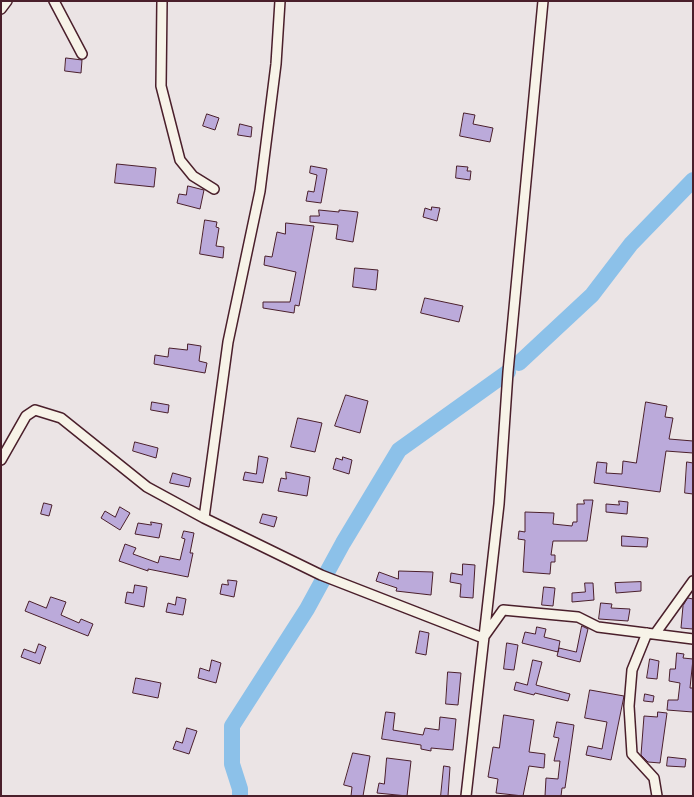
<!DOCTYPE html>
<style>
body{margin:0}
#map{position:relative;width:694px;height:797px;overflow:hidden;background:#ebe4e5;font-family:"Comic Neue",sans-serif}
canvas{display:block}
.frame{position:absolute;inset:0;border:2px solid #4a1f2b;pointer-events:none}
</style>
<div id="map">
<canvas width="694" height="797"></canvas>
<div class="frame"></div>
</div>
<script>
const context = document.querySelector('canvas').getContext('2d');
context.lineJoin = 'round';
function strokePath(path, color, width, dash) {
  context.strokeStyle = color;
  context.lineWidth = width;
  context.lineCap = dash ? 'butt' : 'round';
  context.setLineDash(dash || []);
  context.stroke(path);
}
function paint(path, color) {
  context.fillStyle = color;
  context.fill(path, 'evenodd');
}
strokePath(new Path2D(`
 M 519,363 L 592,295 L 631,244 L 693,180
 M 240,796 L 240,789 L 232,764 L 232,726 L 307,609 L 343,543 L 399,450 L 508,372`), '#8cc1e9', 16);
const building = new Path2D(`
 M 66,58 L 82,60 L 81,73 L 65,71 Z
 M 464,113 L 475,115 L 473,124 L 493,128 L 490,142 L 460,136 Z
 M 207,114 L 219,118 L 215,130 L 203,126 Z
 M 240,124 L 252,127 L 251,137 L 238,135 Z
 M 117,164 L 156,168 L 154,187 L 115,183 Z
 M 311,166 L 327,169 L 321,203 L 306,201 L 308,191 L 314,192 L 317,175 L 310,173 Z
 M 457,166 L 468,167 L 467,171 L 471,171 L 470,180 L 456,178 Z
 M 188,186 L 204,190 L 200,209 L 177,203 L 179,194 L 186,195 Z
 M 432,207 L 440,208 L 437,221 L 423,217 L 425,208 L 431,210 Z
 M 319,210 L 339,212 L 339,210 L 358,212 L 353,242 L 336,239 L 338,225 L 310,222 L 310,216 L 319,216 Z
 M 205,220 L 217,222 L 216,227 L 219,228 L 216,246 L 224,247 L 223,258 L 200,254 Z
 M 286,223 L 314,226 L 299,306 L 295,305 L 294,313 L 263,308 L 263,302 L 290,302 L 296,272 L 264,265 L 265,256 L 272,257 L 277,232 L 285,234 Z
 M 355,268 L 378,270 L 376,290 L 353,287 Z
 M 425,298 L 463,306 L 459,322 L 421,313 Z
 M 188,344 L 201,346 L 199,361 L 207,363 L 205,373 L 154,364 L 155,355 L 168,357 L 169,348 L 187,350 Z
 M 346,395 L 368,401 L 360,433 L 335,426 Z
 M 152,402 L 169,405 L 168,413 L 151,410 Z
 M 646,402 L 667,406 L 665,417 L 673,418 L 669,439 L 693,441 L 693,453 L 666,451 L 660,492 L 594,483 L 597,462 L 607,463 L 606,473 L 622,474 L 623,461 L 636,463 Z
 M 298,418 L 322,423 L 315,452 L 291,447 Z
 M 135,442 L 158,448 L 156,458 L 133,451 Z
 M 259,456 L 268,458 L 263,483 L 243,480 L 245,472 L 256,474 Z
 M 343,457 L 352,460 L 349,474 L 333,469 L 336,458 L 342,460 Z
 M 687,462 L 693,463 L 693,494 L 685,493 Z
 M 286,472 L 310,477 L 307,496 L 278,491 L 281,478 L 286,479 Z
 M 173,473 L 191,478 L 189,487 L 170,483 Z
 M 584,500 L 593,500 L 587,541 L 553,541 L 551,555 L 555,555 L 555,562 L 551,562 L 550,574 L 523,572 L 525,540 L 518,539 L 519,531 L 525,532 L 525,512 L 554,513 L 553,524 L 572,526 L 573,522 L 577,522 L 577,504 L 584,504 Z
 M 619,501 L 628,502 L 627,514 L 606,512 L 606,504 L 619,505 Z
 M 44,503 L 52,505 L 49,516 L 41,514 Z
 M 120,507 L 130,513 L 120,530 L 101,518 L 105,511 L 115,517 Z
 M 263,514 L 277,517 L 274,527 L 260,523 Z
 M 151,522 L 162,524 L 159,538 L 135,534 L 138,523 L 151,525 Z
 M 184,531 L 194,533 L 190,553 L 193,553 L 188,577 L 148,569 L 148,571 L 119,561 L 125,544 L 136,548 L 133,554 L 158,563 L 160,556 L 180,560 L 185,539 L 182,538 Z
 M 622,536 L 648,538 L 647,547 L 622,546 Z
 M 463,564 L 475,565 L 473,598 L 460,597 L 461,584 L 450,582 L 451,573 L 462,575 Z
 M 399,571 L 433,572 L 431,595 L 396,591 L 397,588 L 376,581 L 379,572 L 398,579 Z
 M 228,580 L 237,581 L 234,597 L 220,594 L 222,584 L 228,585 Z
 M 641,582 L 641,591 L 616,593 L 615,583 Z
 M 585,583 L 593,583 L 594,600 L 572,602 L 572,593 L 585,592 Z
 M 135,585 L 147,587 L 144,607 L 125,603 L 127,592 L 133,593 Z
 M 544,587 L 555,588 L 553,606 L 542,605 Z
 M 51,597 L 66,602 L 61,615 L 79,623 L 81,619 L 93,624 L 88,636 L 25,611 L 29,601 L 46,608 Z
 M 177,597 L 186,599 L 183,615 L 166,612 L 168,603 L 175,605 Z
 M 688,598 L 693,599 L 693,629 L 681,628 L 683,606 Z
 M 601,603 L 612,604 L 611,608 L 630,609 L 628,621 L 599,619 Z
 M 582,626 L 588,629 L 580,662 L 557,656 L 559,648 L 576,652 Z
 M 537,627 L 546,629 L 544,637 L 560,641 L 558,652 L 522,643 L 525,632 L 535,634 Z
 M 420,631 L 429,633 L 426,655 L 416,653 Z
 M 507,643 L 518,645 L 514,670 L 504,669 Z
 M 39,644 L 46,647 L 40,664 L 21,657 L 24,649 L 35,653 Z
 M 677,653 L 684,654 L 683,658 L 693,659 L 690,688 L 693,688 L 693,712 L 667,710 L 668,700 L 678,700 L 680,683 L 669,681 L 670,669 L 675,669 Z
 M 650,659 L 659,661 L 657,679 L 647,678 Z
 M 212,660 L 221,663 L 216,683 L 198,678 L 200,668 L 209,671 Z
 M 533,660 L 542,662 L 536,685 L 570,694 L 568,701 L 535,693 L 534,695 L 514,690 L 516,682 L 527,685 Z
 M 448,672 L 461,673 L 458,705 L 446,704 Z
 M 136,678 L 161,683 L 158,698 L 133,693 Z
 M 590,690 L 624,696 L 611,760 L 586,755 L 588,746 L 602,749 L 607,722 L 585,718 Z
 M 645,694 L 654,696 L 653,702 L 644,701 Z
 M 386,712 L 395,713 L 393,730 L 423,735 L 425,728 L 439,730 L 440,717 L 456,719 L 453,750 L 431,748 L 431,751 L 421,749 L 421,745 L 382,739 Z
 M 658,712 L 667,713 L 660,763 L 648,762 L 641,755 L 644,716 L 657,717 Z
 M 504,715 L 534,720 L 529,752 L 545,754 L 544,768 L 529,766 L 523,796 L 496,793 L 498,779 L 488,777 L 493,747 L 499,748 Z
 M 557,722 L 574,725 L 565,788 L 562,788 L 561,796 L 545,796 L 546,778 L 558,779 L 560,761 L 554,761 L 559,738 L 554,737 Z
 M 187,728 L 197,731 L 189,754 L 173,749 L 176,741 L 182,743 Z
 M 353,753 L 370,756 L 363,796 L 351,796 L 352,787 L 344,785 Z
 M 668,757 L 686,759 L 685,767 L 667,766 Z
 M 387,758 L 411,761 L 407,796 L 377,793 L 379,783 L 384,784 Z
 M 444,766 L 450,767 L 448,796 L 441,796 Z`);
paint(building, '#bbaada');
strokePath(building, '#4a1f2b', 1);
const street = new Path2D(`
 M 54,1 L 82,54
 M 162,1 L 161,86 L 180,160 L 193,176 L 214,189
 M 1,9 L 7,1
 M 1,460 L 26,416 L 35,410 L 61,418 L 147,487 L 204,518 L 321,575 L 483,638 L 503,610 L 578,617 L 598,627 L 693,639
 M 204,518 L 228,342 L 260,191 L 276,64 L 280,1
 M 647,633 L 632,670 L 629,706 L 632,754 L 654,778 L 657,796
 M 655,634 L 693,581
 M 466,796 L 499,504 L 508,372 L 543,1`);
strokePath(street, '#4a1f2b', 12);
strokePath(street, '#f7f3e8', 9);
</script>
